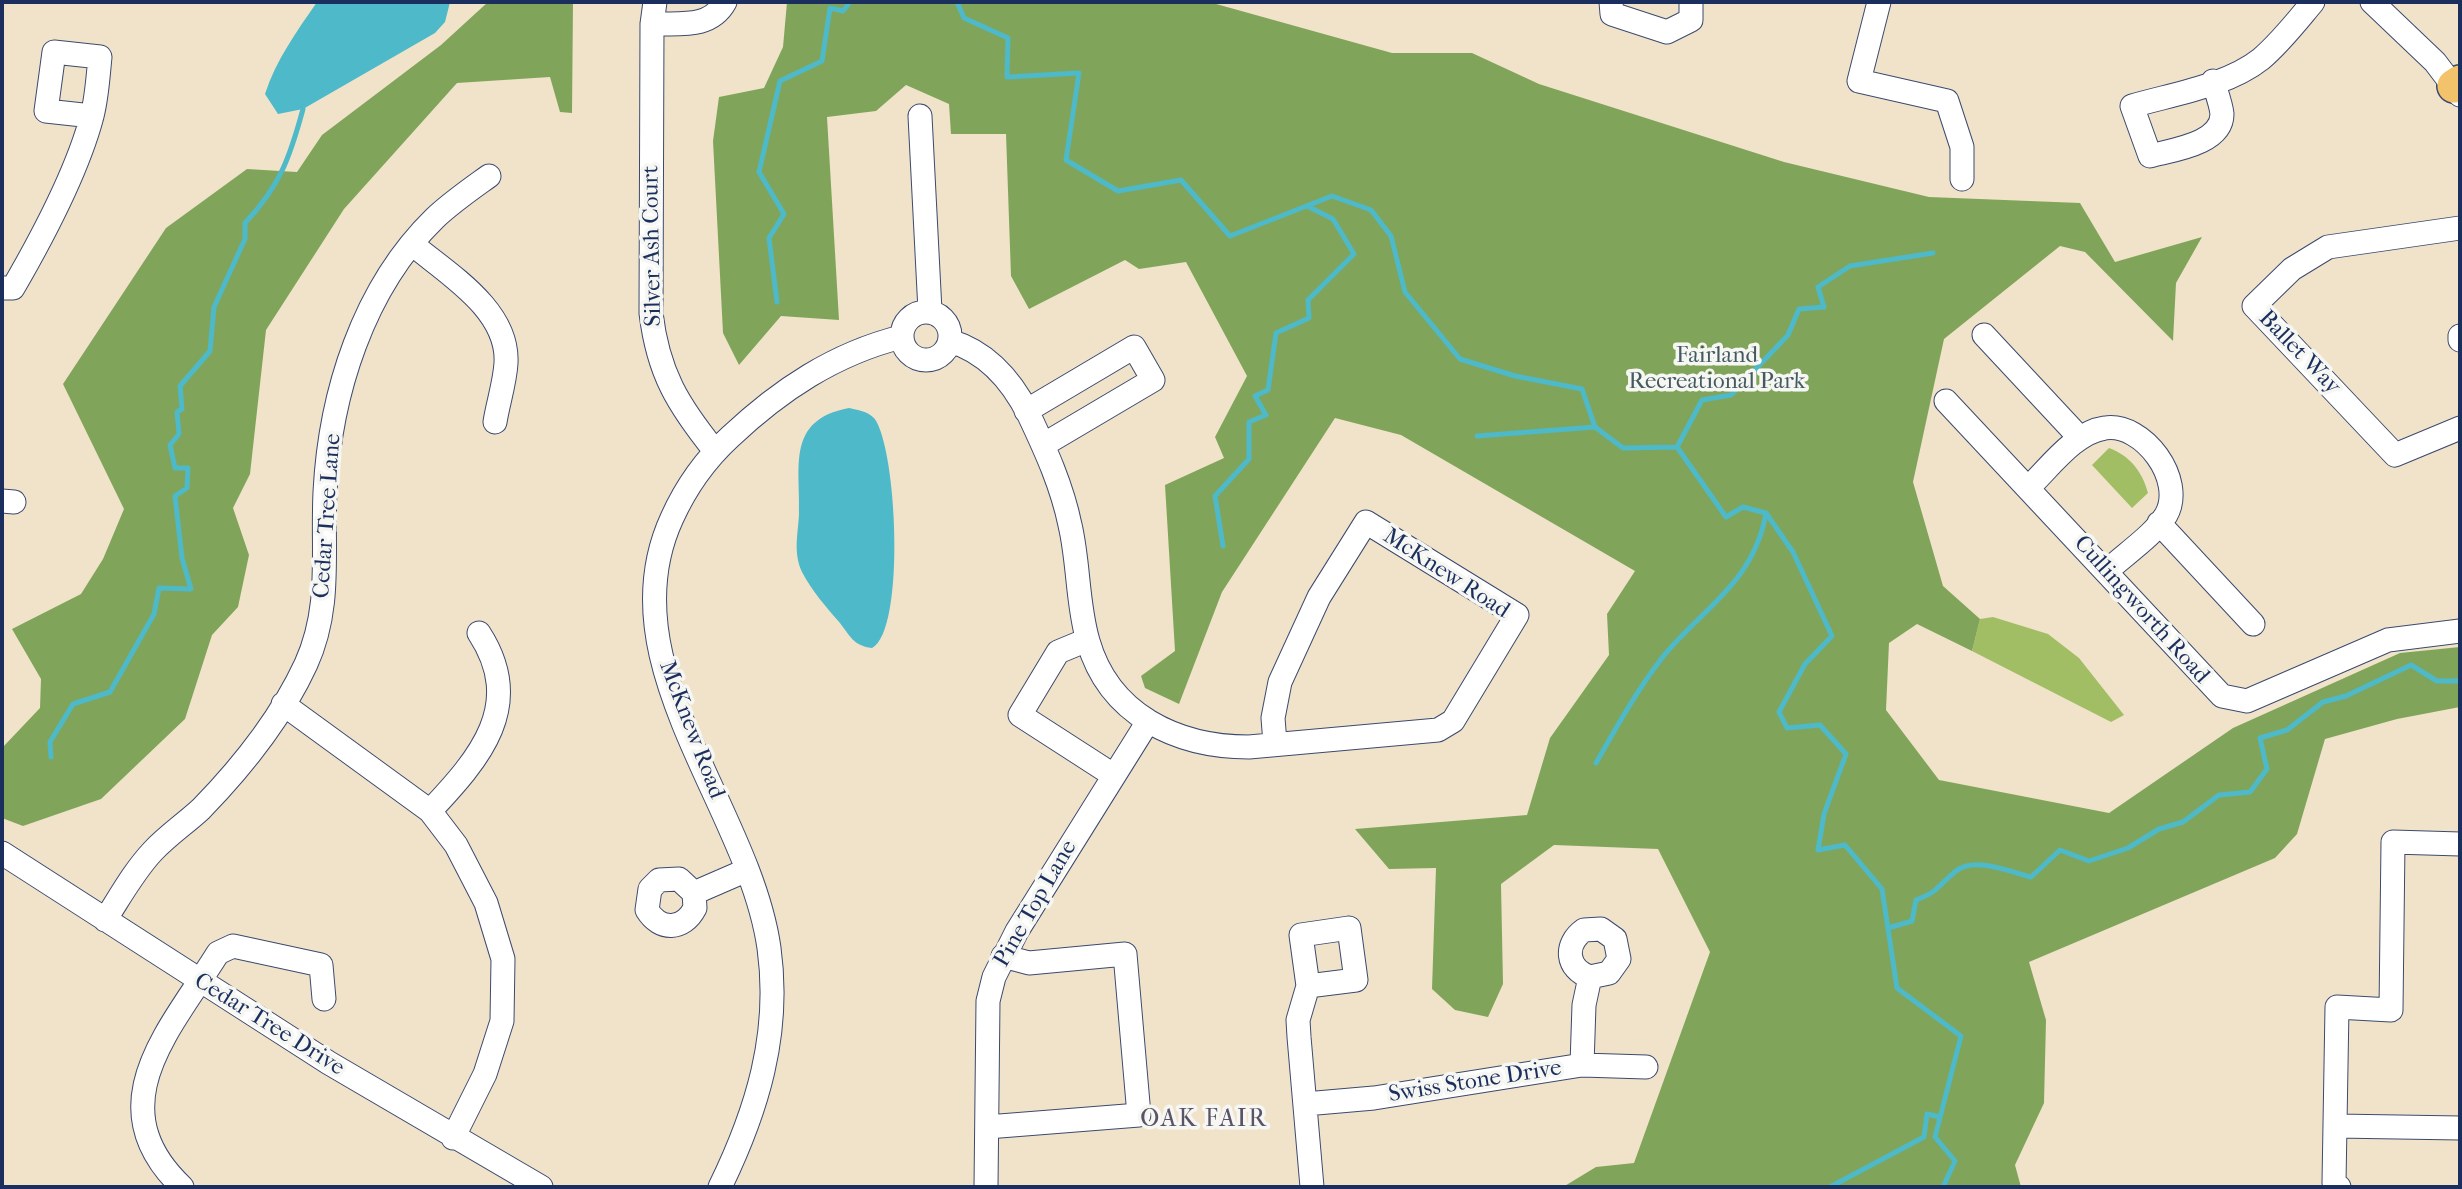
<!DOCTYPE html>
<style>
body{margin:0}
#map{position:relative;width:2462px;height:1189px;overflow:hidden;background:#f0e3c9;font-family:"IM FELL French Canon",serif}
canvas{display:block}
.frame{position:absolute;inset:0;border:4px solid #1b2f5e;pointer-events:none}
</style>
<div id="map">
<canvas width="2462" height="1189"></canvas>
<div class="frame"></div>
</div>
<script>
const context = document.querySelector('canvas').getContext('2d');
context.lineJoin = 'round';
function paint(path, color) {
  context.fillStyle = color;
  context.fill(path, 'evenodd');
}
function strokePath(path, color, width, dash) {
  context.strokeStyle = color;
  context.lineWidth = width;
  context.lineCap = dash ? 'butt' : 'round';
  context.setLineDash(dash || []);
  context.stroke(path);
}
function drawText(font, color, halo, rows, align = 'center') {
  context.font = font + ' "IM FELL French Canon",serif';
  context.lineWidth = 7;
  context.setLineDash([]);
  context.textBaseline = 'middle';
  context.strokeStyle = halo;
  context.fillStyle = color;
  for (const [text, x, y, turn = 0] of rows) {
    context.save();
    context.translate(x, y);
    context.rotate((+turn || 0) * Math.PI / 180);
    context.textAlign = isNaN(turn) ? turn : align;
    if (halo) context.strokeText(text, 0, 0);
    context.fillText(text, 0, 0);
    context.restore();
  }
}
paint(new Path2D(`
 M 2109,448 C 2130,456 2142,471 2148,493 L 2132,508 L 2092,465 Z
 M 1993,617 L 2048,634 L 2079,658 L 2124,715 L 2111,722 L 1972,651 L 1980,619 Z`), '#a1be65');
paint(new Path2D(`
 M 488,2 L 573,2 L 572,113 L 560,112 L 550,77 L 457,83 L 344,209 L 266,330 L 250,474 L 233,508 L 249,555 L 238,607 L 212,635 L 185,719 L 101,799 L 23,826 L 2,818 L 2,748 L 40,708 L 41,679 L 12,629 L 81,594 L 103,559 L 124,509 L 63,384 L 166,228 L 247,169 L 297,172 L 322,135 L 441,45 Z
 M 787,2 L 1209,2 L 1392,53 L 1472,53 L 1539,84 L 1784,162 L 1929,197 L 2080,203 L 2115,262 L 2202,237 L 2176,283 L 2173,341 L 2085,252 L 2060,246 L 1944,339 L 1913,482 L 1943,586 L 1980,619 L 1972,651 L 1917,624 L 1889,643 L 1886,710 L 1939,780 L 2109,813 L 2233,728 L 2400,653 L 2460,647 L 2460,707 L 2397,719 L 2325,739 L 2297,834 L 2275,858 L 2029,962 L 2046,1020 L 2044,1103 L 2015,1165 L 2021,1187 L 1563,1187 L 1596,1167 L 1634,1163 L 1710,952 L 1658,849 L 1554,845 L 1501,884 L 1503,984 L 1488,1017 L 1455,1010 L 1432,989 L 1436,868 L 1389,869 L 1355,829 L 1527,815 L 1550,738 L 1609,655 L 1607,614 L 1635,571 L 1401,435 L 1335,418 L 1222,592 L 1179,704 L 1145,688 L 1141,676 L 1175,651 L 1165,485 L 1224,458 L 1215,437 L 1247,376 L 1186,262 L 1139,269 L 1125,260 L 1029,309 L 1011,276 L 1006,134 L 951,134 L 949,104 L 906,85 L 876,111 L 827,117 L 839,320 L 781,316 L 739,365 L 723,333 L 713,141 L 719,97 L 764,88 L 783,47 Z`), '#80a55a');
paint(new Path2D(`
 M 317,2 L 450,2 L 445,22 L 435,33 L 303,109 L 278,114 L 265,94 C 276,60 297,31 317,2 Z
 M 849,408 C 858,410 867,411 874,418 C 897,446 906,631 872,648 C 854,646 850,636 840,623 C 826,607 812,591 802,572 C 793,552 798,535 799,514 C 801,468 785,420 849,408 Z`), '#4db9c9');
strokePath(new Path2D(`
 M 957,2 L 964,18 L 1008,38 L 1007,77 L 1079,73 L 1066,160 L 1118,191 L 1181,180 L 1230,236 L 1332,196 L 1371,210 L 1391,236 L 1405,292 L 1460,359 L 1515,376 L 1582,389 L 1595,427 L 1477,436
 M 777,302 L 769,238 L 784,214 L 759,172 L 780,81 L 822,61 L 830,8 L 843,11 L 850,2
 M 1595,427 L 1623,448 L 1677,447 L 1702,400 L 1731,395 L 1788,335 L 1799,309 L 1824,307 L 1818,287 L 1850,266 L 1933,253
 M 1677,447 L 1726,517 L 1743,507 L 1766,513 L 1793,552 L 1832,636 L 1805,664 L 1779,712 L 1787,728 L 1820,725 L 1846,754 L 1824,814 L 1818,850 L 1845,845 L 1882,889 L 1897,988 L 1961,1036 L 1935,1137 L 1955,1161 L 1943,1187
 M 1223,546 L 1215,496 L 1249,459 L 1249,422 L 1266,415 L 1255,396 L 1268,390 L 1276,333 L 1309,318 L 1308,300 L 1354,254 L 1333,219 L 1309,207
 M 51,757 L 50,742 L 73,704 L 110,692 L 154,614 L 159,588 L 191,589 L 182,558 L 175,496 L 187,488 L 188,468 L 175,468 L 170,445 L 179,434 L 177,412 L 182,409 L 180,386 L 210,351 L 214,307 L 245,239 L 245,223 C 280,186 290,157 303,109
 M 1596,763 C 1616,728 1637,690 1662,658 C 1701,609 1754,583 1766,513
 M 1888,928 L 1912,921 L 1916,900 C 1940,891 1938,885 1956,871 C 1974,856 2011,872 2031,877 L 2060,850 L 2089,861 L 2128,848 L 2159,829 L 2183,822 L 2219,795 L 2250,792 L 2267,769 L 2260,738 L 2287,730 L 2323,702 L 2346,696 L 2411,665 L 2437,681 L 2460,681
 M 1830,1187 L 1924,1137 L 1927,1114 L 1940,1117`), '#4db9c9', 5);
const minor = new Path2D(`
 M 655,2 L 652,24 L 651,313 C 658,373 678,405 715,451
 M 1611,2 L 1612,14 L 1667,32 L 1691,20 L 1691,2
 M 1879,2 L 1859,81 L 1947,101 L 1962,147 L 1962,179
 M 2372,2 L 2435,62 L 2460,95
 M 652,24 C 680,23 710,29 725,2
 M 2213,81 C 2216,91 2221,104 2222,114 C 2222,144 2172,150 2150,156 L 2132,106 C 2173,94 2227,86 2261,59 C 2281,42 2297,21 2313,2
 M 920,116 L 930,311
 M 2460,228 L 2328,247 L 2292,269 L 2254,306 L 2395,455 L 2460,428
 M 412,244 C 448,274 509,310 506,363 C 505,382 498,403 495,422
 M 2,288 L 13,288 C 42,238 77,173 92,116 C 97,97 98,76 100,57 L 54,52 L 46,111 L 92,116
 M902 336a24 24 0 1 1 48 0a24 24 0 1 1-48 0Z
 M 1984,335 L 2080,438
 M 2460,336 L 2460,340
 M 950,341 C 987,352 1012,381 1029,415 C 1046,451 1062,486 1070,525 C 1079,563 1077,604 1088,641 C 1109,715 1177,747 1249,747 L 1438,730 L 1453,721 L 1517,615 L 1366,522 L 1319,597 L 1280,682 L 1273,718 L 1275,743
 M 1946,401 L 2222,696 L 2247,701 L 2388,640 L 2460,631
 M 1026,411 L 1134,347 L 1153,380 L 1043,445
 M 2029,487 C 2050,467 2075,432 2105,428 C 2143,422 2186,480 2166,515 C 2153,536 2125,554 2107,571
 M 2,501 L 14,502
 M 2159,523 L 2253,624
 M 1087,640 L 1058,652 L 1020,715 L 1113,775
 M 283,704 L 430,811 L 456,845 L 486,903 L 503,959 L 502,1021 L 485,1074 L 453,1138
 M 430,811 C 480,758 526,705 479,633
 M 2,853 L 329,1063 L 541,1187
 M 694,893 L 695,908 C 683,931 660,931 647,910 L 650,889 L 659,880 L 679,879 L 694,893 L 747,870
 M 105,920 C 120,897 134,871 153,851 C 168,835 186,823 201,809 C 241,768 282,716 306,664 C 332,607 322,552 325,492 C 330,394 363,288 435,218 C 452,202 471,189 489,176
 M 1308,986 L 1356,980 L 1349,928 L 1301,935 L 1308,986 L 1298,1020 L 1299,1037 L 1312,1187
 M 1582,1065 L 1584,1005 L 1590,977 L 1609,973 L 1619,959 L 1615,939 L 1601,929 L 1584,930 C 1564,944 1566,969 1590,977
 M 1305,1104 L 1374,1098 L 1582,1065 L 1646,1067
 M 2336,1126 L 2460,1128
 M 987,1127 L 1139,1115 L 1125,954 L 1029,963 L 1003,956
 M 182,1187 C 96,1105 171,1029 218,953 L 233,946 L 321,965 L 324,999
 M 720,1187 C 757,1111 781,1034 769,948 C 749,807 605,663 672,518 C 686,487 705,460 730,437 C 780,390 834,354 901,337
 M 986,1187 L 988,1001 L 994,977 L 1017,931 L 1147,723
 M 2339,1187 L 2334,1183 L 2337,1007 L 2391,1010 L 2393,842 L 2460,844`);
const highway = new Path2D(`
 M 2454,86 L 2460,82`);
strokePath(minor, '#3b4a6e', 25);
strokePath(highway, '#3b4a6e', 36);
strokePath(minor, '#fff', 23);
strokePath(highway, '#f2c36a', 33);
drawText('23px', '#1b2f5e', '#f6f6f2', [
 ["Silver Ash Court",653,246,-91],
 ["Ballet Way",2299,353,46],
 ["Cedar Tree Lane",328,516,-86],
 ["McKnew Road",1446,574,33],
 ["Cullingworth Road",2141,610,48],
 ["McKnew Road",691,730,69],
 ["Pine Top Lane",1036,904,-60],
 ["Cedar Tree Drive",269,1025,32],
 ["Swiss Stone Drive",1475,1082,-9]
]);
drawText('23px', '#435a60', '#f6f6f2', [
 ["Fairland",1717,356],
 ["Recreational Park",1717,382]
]);
context.letterSpacing = '2px';
drawText('24px', '#5a5368', '#f6f6f2', [
 ["OAK FAIR",1204,1120]
]);
context.letterSpacing = '0px';
</script>
